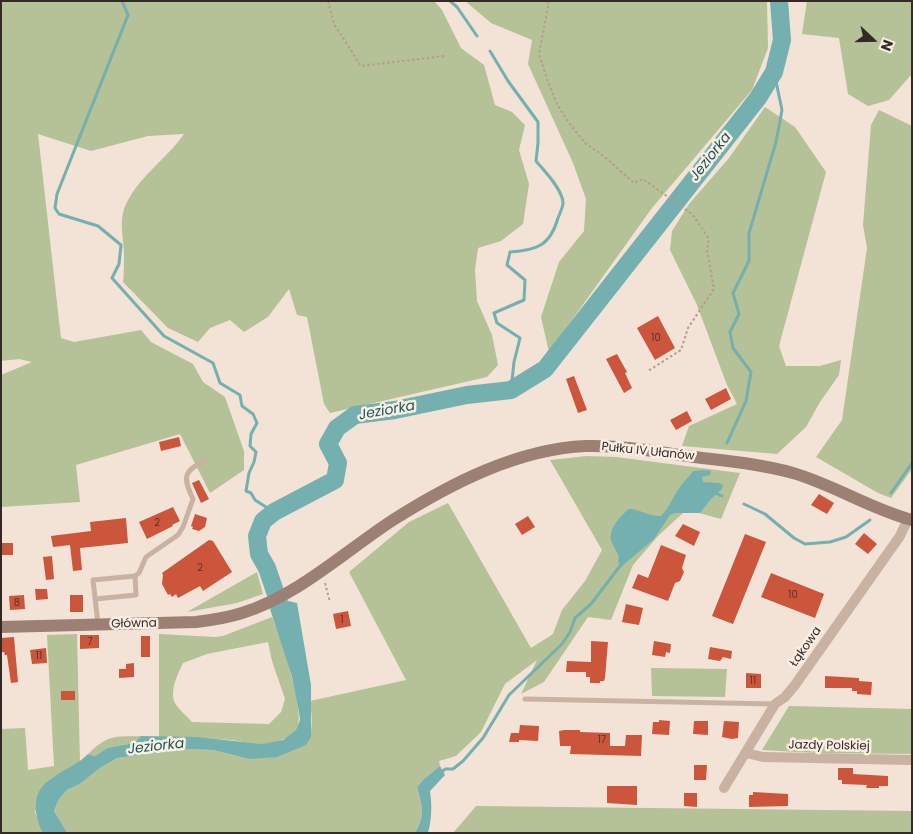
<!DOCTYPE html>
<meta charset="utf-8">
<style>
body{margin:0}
#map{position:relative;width:913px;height:834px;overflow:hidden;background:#f2e3d6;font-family:Poppins,sans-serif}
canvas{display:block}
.frame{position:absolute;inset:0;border:2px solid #342925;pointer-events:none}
.north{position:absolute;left:848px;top:15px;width:50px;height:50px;-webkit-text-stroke:4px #f9eee3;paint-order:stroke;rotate:111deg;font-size:14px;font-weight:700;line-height:20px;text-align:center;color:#342925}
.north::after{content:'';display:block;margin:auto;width:18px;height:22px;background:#342925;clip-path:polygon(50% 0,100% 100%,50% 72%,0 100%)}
</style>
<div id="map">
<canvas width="913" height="834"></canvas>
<div class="frame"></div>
<div class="north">N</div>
</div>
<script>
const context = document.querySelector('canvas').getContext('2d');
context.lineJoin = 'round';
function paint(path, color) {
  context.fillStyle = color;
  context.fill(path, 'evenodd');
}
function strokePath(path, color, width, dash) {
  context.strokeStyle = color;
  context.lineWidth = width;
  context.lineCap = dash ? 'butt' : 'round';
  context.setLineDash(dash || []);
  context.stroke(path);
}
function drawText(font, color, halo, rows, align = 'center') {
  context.font = font + ' Poppins,sans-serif';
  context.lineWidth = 5;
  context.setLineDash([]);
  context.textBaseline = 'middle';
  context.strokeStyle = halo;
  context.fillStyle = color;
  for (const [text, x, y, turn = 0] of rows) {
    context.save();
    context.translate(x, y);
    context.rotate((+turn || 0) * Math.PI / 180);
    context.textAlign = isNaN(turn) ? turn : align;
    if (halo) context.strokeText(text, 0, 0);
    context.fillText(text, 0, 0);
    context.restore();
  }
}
paint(new Path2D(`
 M 1,1 L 434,1 L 442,10 L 461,48 L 484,65 L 495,105 L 512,112 L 525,125 L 519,150 L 529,184 L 523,224 L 501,241 L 478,248 L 475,270 L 477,301 L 492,335 L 498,365 L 487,377 L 330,413 L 324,404 L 307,317 L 297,315 L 289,289 L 268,317 L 244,332 L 230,320 L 210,328 L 198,342 L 168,328 L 123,282 C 124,273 124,264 124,255 C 124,240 119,224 124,209 C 136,178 166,160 184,134 L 148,136 L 91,151 L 38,134 L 61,338 L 74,342 L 141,330 L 151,342 L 193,364 L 203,382 L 225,397 L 244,451 L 244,470 L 210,493 L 180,434 L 76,465 L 80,502 L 1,507 L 1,375 L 32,362 L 19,359 L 1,361 Z
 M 465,1 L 767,1 L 768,48 L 752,90 L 652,208 L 549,352 L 541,317 L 559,262 L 584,231 L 586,199 L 573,163 L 528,64 L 532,40 L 491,23 Z
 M 807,1 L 912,1 L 912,77 L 910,76 L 889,100 L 868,106 L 848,94 L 839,38 L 802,34 Z
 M 765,107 L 795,127 L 826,172 L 779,346 L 786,366 L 820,366 L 841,360 L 839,375 L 820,402 L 806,427 L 777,454 L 682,446 L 689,426 L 737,404 L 727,385 L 697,305 L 670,250 L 672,231 L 689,204 L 729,158 Z
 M 879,110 L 912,126 L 912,469 L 891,498 L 878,493 L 816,457 L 842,420 L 867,248 L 863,225 L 871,125 Z
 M 587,456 L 616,457 L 740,473 L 721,519 L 699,513 L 683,513 L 658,536 L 633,565 L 611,620 L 588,617 L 544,682 L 521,694 L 537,660 L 505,684 L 481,732 L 456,756 L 439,761 L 440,766 L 424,779 L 417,787 C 422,808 426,813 415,833 L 67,833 L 65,831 L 54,811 L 59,799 L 67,790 L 80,784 L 100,768 L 117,758 L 187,749 L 213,750 L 249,759 L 306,745 C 314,731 312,716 310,701 L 406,680 L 349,572 L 409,522 L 448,503 L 531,648 L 553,634 L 562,610 L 585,581 L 602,550 L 550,460 Z
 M 257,572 L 263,594 L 237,603 L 187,612 Z
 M 272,617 C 279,635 308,715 296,730 C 289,739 272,744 261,744 C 252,744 241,741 231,740 C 207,738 183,737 159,737 L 159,634 L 215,637 L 223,636 ZM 268,642 L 272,661 L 285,699 L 281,712 L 269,724 L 192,722 C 187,716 179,710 175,703 C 169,691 178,674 183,663 L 207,654 Z
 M 77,634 L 80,763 L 50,779 L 35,812 L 43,833 L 1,833 L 1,729 L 25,728 L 28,770 L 54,766 L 47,635 Z
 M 651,668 L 727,669 L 725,697 L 652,696 Z
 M 789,706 L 912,709 L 912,754 L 817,753 L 762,750 Z
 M 141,736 L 134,743 L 107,748 L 95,756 L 88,754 C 109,734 113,737 141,736 Z
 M 476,806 L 912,811 L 912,833 L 453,833 Z`), '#b5c196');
paint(new Path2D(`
 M 703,470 L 711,471 L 710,475 L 702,477 L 703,482 L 719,483 L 723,485 L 722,489 L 711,499 L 700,513 L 675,513 L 670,515 L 654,539 L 622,566 L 618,562 C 621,554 613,548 611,540 C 609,528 620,516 629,509 C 640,509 649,517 661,516 C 671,506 674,493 683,483 C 687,478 690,476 693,471 Z
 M 288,601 L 297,603 L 311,685 L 311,737 L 306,745 L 277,757 L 249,759 L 213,750 L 187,749 L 117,758 L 100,768 L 80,784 L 67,790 L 59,799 L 54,811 L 67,833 L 43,833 C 38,824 35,813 36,803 C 37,777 72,771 88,754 L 95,756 L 107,748 L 134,743 L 141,736 L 197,737 L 262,744 L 283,740 L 296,730 L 300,720 L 299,712 L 292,677 L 270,609 Z
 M 440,766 L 445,775 L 430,791 C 432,806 432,818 428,833 L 415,833 C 426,813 422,808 417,787 L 424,779 Z`), '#74b0af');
strokePath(new Path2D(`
 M 122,1 L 128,15 L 57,194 L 55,208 L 59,214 L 98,226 L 121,245 L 119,264 L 112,278 L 164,336 L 213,363 L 220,383 L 240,395 L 242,406 L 253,414 L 257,423 L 251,434 L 250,446 L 256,452 L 254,462 L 249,473 L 246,491 L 251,493 L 255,500 L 274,512
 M 450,1 L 457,7 L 477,36
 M 490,51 L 508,81 L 538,122 L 538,143 L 536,161 C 544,170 563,190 563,203 C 563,207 560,213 558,218 C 550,246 537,250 510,252 L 507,265 L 525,280 L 524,300 L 494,313 L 497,323 L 520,338 L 514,362 L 511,390
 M 727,443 L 746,401 L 751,372 L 733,348 L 730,332 L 739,314 L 733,293 L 749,261 L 749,233 L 776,142 L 782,110 L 774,72
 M 713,492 L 722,496
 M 891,493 L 912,463
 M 744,504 L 765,514 L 794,538 L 805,544 L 830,542 L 846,537 L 870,520
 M 441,773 L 445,769 L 453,769 L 463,761 L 483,738 L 509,695 L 562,644 L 570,632 L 575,618 L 591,604 L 623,562`), '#74b0af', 3);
strokePath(new Path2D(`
 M 283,615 L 267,568 L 259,554 L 257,536 L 263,521 L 274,512 L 335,480 L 338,463 L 328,444 L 337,428 L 355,415 L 395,410 L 467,395 L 511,390 L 545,369 L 758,98 L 774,72 L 782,40 L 779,1`), '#74b0af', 18);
paint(new Path2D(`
 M 658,316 L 675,348 L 655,360 L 637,328 Z
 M 617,354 L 627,372 L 625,373 L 632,388 L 624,393 L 606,359 Z
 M 574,376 L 587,410 L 578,413 L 566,379 Z
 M 726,388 L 731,399 L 711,410 L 705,399 Z
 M 687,411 L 692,421 L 676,430 L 670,420 Z
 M 179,437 L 181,446 L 161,451 L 159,442 Z
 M 199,480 L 209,499 L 201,503 L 192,483 Z
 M 819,494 L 834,503 L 827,514 L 811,505 Z
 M 173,507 L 180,521 L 172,525 L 173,526 L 147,539 L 139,522 Z
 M 195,514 L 207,518 L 205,527 L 199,531 L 192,529 L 193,527 L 191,526 Z
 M 528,516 L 535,527 L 522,535 L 515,524 Z
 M 126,518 L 128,543 L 80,548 L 82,570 L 73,571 L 70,545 L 53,547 L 51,536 L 91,531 L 90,522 Z
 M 683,524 L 700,532 L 694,546 L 675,536 Z
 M 864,533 L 877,544 L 868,554 L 855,544 Z
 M 745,534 L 766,542 L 733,624 L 712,616 Z
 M 209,540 L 213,541 L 232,572 L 203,591 L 200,586 L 178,598 L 176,594 L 172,597 L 170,594 L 168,595 L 162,584 L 163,575 L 162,573 Z
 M 1,543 L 13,543 L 13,555 L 1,555 Z
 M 661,545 L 686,555 L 682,568 L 684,572 L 680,581 L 675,583 L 668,601 L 632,588 L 638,574 L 648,578 Z
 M 52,556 L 54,579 L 46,580 L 43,557 Z
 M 771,573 L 824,594 L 815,618 L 761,597 Z
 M 35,589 L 47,589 L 48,599 L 36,600 Z
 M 24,595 L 25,609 L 10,610 L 9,596 Z
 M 70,595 L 83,595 L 83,612 L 70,612 Z
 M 626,604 L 643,608 L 639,625 L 622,622 Z
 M 348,611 L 351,626 L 336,629 L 333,614 Z
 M 80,635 L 99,635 L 99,648 L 80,649 Z
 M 141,636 L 150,636 L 150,657 L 141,657 Z
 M 14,637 L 18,682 L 11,683 L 7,655 L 5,655 L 4,652 L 1,652 L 1,638 Z
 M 591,641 L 608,642 L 605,678 L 604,681 L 600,681 L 600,683 L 590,683 L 590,677 L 586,677 L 586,672 L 566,672 L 567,661 L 591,662 Z
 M 654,641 L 671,644 L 670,653 L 666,652 L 665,657 L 652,655 Z
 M 710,647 L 732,651 L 731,659 L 723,657 L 720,661 L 708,659 Z
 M 46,648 L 47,663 L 32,664 L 30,650 Z
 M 134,663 L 134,677 L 119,678 L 119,669 L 126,669 L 126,664 Z
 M 746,673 L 761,674 L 761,688 L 746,688 Z
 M 825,676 L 859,678 L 859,681 L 872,682 L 871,695 L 857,694 L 857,691 L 852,691 L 852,688 L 825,688 Z
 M 61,691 L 75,691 L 75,700 L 61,700 Z
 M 659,720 L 670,721 L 669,735 L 652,734 L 653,722 L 659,722 Z
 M 694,721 L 708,721 L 708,735 L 693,734 Z
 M 724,721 L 739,722 L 738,738 L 732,739 L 722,737 Z
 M 520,725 L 539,726 L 538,741 L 519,740 L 519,742 L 509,742 L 511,733 L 519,733 Z
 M 564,730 L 580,730 L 580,732 L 610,733 L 610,746 L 625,746 L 626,735 L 642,735 L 641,756 L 570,754 L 571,746 L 560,746 L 559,731 Z
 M 694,765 L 707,765 L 706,780 L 694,780 Z
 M 838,768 L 853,768 L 853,774 L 888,776 L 888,786 L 879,786 L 879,788 L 866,788 L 867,785 L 842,784 L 842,780 L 838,780 Z
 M 607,786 L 637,786 L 637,805 L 607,803 Z
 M 753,792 L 788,794 L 788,806 L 749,807 L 749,795 L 753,795 Z
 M 684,793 L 697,793 L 697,807 L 684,806 Z`), '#cb563b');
strokePath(new Path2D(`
 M 328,1 L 334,24 L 361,66 L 444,56
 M 549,1 L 539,54 L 547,79 L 557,104 L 569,123 L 585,143 L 606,158 L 634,183 L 643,179 L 693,215 L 709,239 L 707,250 L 714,289 L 688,328 L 681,350 L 648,371
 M 325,583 L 330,602`), '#b69c8d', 2, [2.5, 2.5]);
strokePath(new Path2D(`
 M 95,599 L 136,595 L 135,576
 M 98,624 L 93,580 L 135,576 L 139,573 L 146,557 L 178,535 L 183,527 L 193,499 C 182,476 184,471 206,460
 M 525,699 L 775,704`), '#cab2a2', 5);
strokePath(new Path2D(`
 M 746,753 L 763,757 L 912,760
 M 724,788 L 775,704 L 785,697 L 795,685 L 900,536 L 908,519`), '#cab2a2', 10);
strokePath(new Path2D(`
 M 1,627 L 196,622 C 212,620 227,618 242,613 C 299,595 344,552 393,520 C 450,484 517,449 586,446 C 622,445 658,452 694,457 C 727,461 761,464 793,473 C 834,485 871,509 912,520`), '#9d8074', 12);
drawText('10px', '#5a342a', null, [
 ["10",656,338],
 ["2",157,523],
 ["2",200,568],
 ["10",793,595],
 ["8",17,603],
 ["1",342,620],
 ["7",90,642],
 ["11",39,656],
 ["11",753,681],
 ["17",602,740]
]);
drawText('12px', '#342925', '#f9eee3', [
 ["Pułku IV Ułanów",648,452,6],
 ["Główna",134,624,-1],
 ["Łąkowa",806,647,-55],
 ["Jazdy Polskiej",829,746,1]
]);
drawText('italic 14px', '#195657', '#f9eee3', [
 ["Jeziorka",711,157,-52],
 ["Jeziorka",387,411,-10],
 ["Jeziorka",156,747,-6]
]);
</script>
